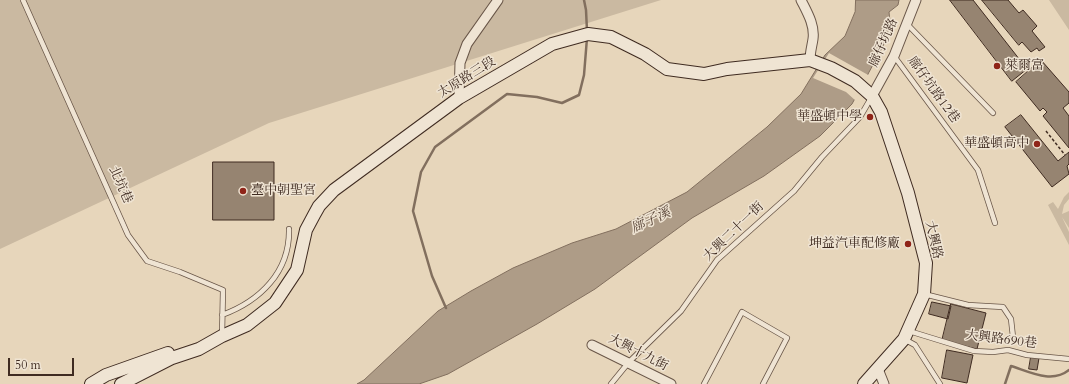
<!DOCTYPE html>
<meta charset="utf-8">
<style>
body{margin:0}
#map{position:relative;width:1069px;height:384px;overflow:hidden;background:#e7d6bb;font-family:Cardo,serif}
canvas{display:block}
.scale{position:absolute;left:8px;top:358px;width:66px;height:18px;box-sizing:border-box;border:2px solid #3f2b21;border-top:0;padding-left:5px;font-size:12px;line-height:14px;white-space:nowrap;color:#3f2b21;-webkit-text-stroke:3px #efe4d3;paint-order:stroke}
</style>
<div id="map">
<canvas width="1069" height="384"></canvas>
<div class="scale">50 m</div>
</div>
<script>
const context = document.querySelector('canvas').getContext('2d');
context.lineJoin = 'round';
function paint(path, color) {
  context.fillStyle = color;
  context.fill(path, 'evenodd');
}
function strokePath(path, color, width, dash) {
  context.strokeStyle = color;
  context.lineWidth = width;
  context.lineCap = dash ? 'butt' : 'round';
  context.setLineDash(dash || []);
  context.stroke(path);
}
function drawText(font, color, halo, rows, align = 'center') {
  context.font = font + ' Cardo,"Noto Serif TC",serif';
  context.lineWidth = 3;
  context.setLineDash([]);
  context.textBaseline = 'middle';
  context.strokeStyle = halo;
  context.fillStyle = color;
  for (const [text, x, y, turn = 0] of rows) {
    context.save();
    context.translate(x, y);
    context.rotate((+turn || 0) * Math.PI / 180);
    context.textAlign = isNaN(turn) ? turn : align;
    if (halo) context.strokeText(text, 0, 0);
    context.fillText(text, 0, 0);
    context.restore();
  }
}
paint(new Path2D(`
 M 0,0 L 661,0 L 269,123 L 0,249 Z
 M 1049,0 L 1069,0 L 1069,30 Z
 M 1069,192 L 1069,199 L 1064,205 L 1062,214 L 1069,211 L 1069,228 L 1062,217 L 1069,232 L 1069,245 L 1048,205 L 1053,202 L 1058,209 L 1064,197 Z`), '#cab9a1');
const water = new Path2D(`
 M 856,0 L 899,0 L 898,5 L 889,12 L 891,31 L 852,104 L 820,136 L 764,176 L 692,218 L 595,289 L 537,324 L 448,374 L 419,384 L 357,384 L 364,380 L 438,311 L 471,291 L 513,268 L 572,243 L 616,229 L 687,192 L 767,127 L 801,94 L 825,55 L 845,36 L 855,12 Z`);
paint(water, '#ae9c87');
strokePath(water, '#826f5e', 1);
paint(new Path2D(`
 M 829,53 L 870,76 L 856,101 L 846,92 L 813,78 Z`), '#e7d6bb');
strokePath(new Path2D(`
 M 584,0 L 586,10 L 587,31
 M 446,308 L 432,276 L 413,211 L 421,172 L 435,147 L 507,94 L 537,97 L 562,103 L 579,95 L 584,75 L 587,38
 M 1005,384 L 1011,366 C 1030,372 1052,384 1069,370`), '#826f5e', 2.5);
const building = new Path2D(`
 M 950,0 L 973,0 L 1027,69 L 1012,81 Z
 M 982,0 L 1008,0 L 1019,13 L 1023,10 L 1037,26 L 1032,31 L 1045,47 L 1039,51 L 1037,48 L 1031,52 L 1022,42 L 1019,45 Z
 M 1041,60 L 1069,92 L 1069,103 L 1063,108 L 1069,116 L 1069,148 L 1043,116 L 1047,112 L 1043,108 L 1040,111 L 1016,82 Z
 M 1021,115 L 1058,161 L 1069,152 L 1069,164 L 1067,166 L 1069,174 L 1052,187 L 1005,127 Z
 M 213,162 L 274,162 L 274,220 L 213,220 Z
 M 932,302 L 951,306 L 948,319 L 929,314 Z
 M 951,304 L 986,313 L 977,349 L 942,341 Z
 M 947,350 L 973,355 L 967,383 L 942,378 Z
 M 1031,357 L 1039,358 L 1037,370 L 1029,369 Z`);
paint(building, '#968471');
strokePath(building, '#3f2b21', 1);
const service = new Path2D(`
 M 23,0 L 128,235 L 147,261 L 180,272 L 223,290 L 222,335
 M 907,24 L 993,113
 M 894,56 L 978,170 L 995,223
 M 924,294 L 968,305 L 1003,307 L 1011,319 L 1013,337
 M 222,315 C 260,301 290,272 289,229
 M 909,331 L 974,351 L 993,352 L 1008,350 L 1027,355 L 1069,359
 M 904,339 L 915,345 L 940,384
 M 611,384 L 629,362 L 681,311 L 717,260 L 794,191 L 822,157 L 860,117 L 871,98
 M 704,384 L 742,312 L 787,338 L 763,384`);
const minor = new Path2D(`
 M 801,0 C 807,12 815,25 813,39 C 812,46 810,52 810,60
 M 872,96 L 894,56 L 916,0
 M 459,98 L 460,63 L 467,44 L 498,0
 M 592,345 L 671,384
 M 878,369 L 884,384`);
const secondary = new Path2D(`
 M 91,384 L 106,375 L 168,353
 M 121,384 L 172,358 L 199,349 L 222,336 L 247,325 L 275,303 L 297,270 L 306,230 L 314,215 L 319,206 L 334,190 L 459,98 L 552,44 L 588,34 L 611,37 L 645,54 L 667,69 L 704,74 L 727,69 L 810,60 L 831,68 L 855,81 L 872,96 L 881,112 L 908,193 L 926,263 L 924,294 L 904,339 L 864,384`);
strokePath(service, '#695648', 6);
strokePath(minor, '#695648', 11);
strokePath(secondary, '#3f2b21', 14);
strokePath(new Path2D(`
 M 1046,131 L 1065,155`), '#3f2b21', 1.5, [3, 2]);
strokePath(service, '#efe4d3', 4.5);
strokePath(minor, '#efe4d3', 9);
strokePath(secondary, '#efe4d3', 12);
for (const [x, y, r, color] of [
 [997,66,4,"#8f2418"],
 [870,117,4,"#8f2418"],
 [1037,144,4,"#8f2418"],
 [243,191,4,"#8f2418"],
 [908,244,4,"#8f2418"]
]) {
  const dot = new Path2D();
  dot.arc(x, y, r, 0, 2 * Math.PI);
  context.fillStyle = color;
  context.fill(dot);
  strokePath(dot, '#efe4d3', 1.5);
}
drawText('13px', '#3f2b21', '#efe4d3', [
 ["廍仔坑路",884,43,-66],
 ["太原路三段",467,78,-32],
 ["廍仔坑路12巷",933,90,54],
 ["北坑巷",120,185,66],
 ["大興二十一街",734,232,-44],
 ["大興路",933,240,77],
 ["大興路690巷",1001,340,7],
 ["大興十九街",638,353,27]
]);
drawText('13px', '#3f2b21', '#efe4d3', [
 ["萊爾富",1005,66,"left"],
 ["華盛頓中學",862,117],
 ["華盛頓高中",1029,144],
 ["臺中朝聖宮",251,191,"left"],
 ["坤益汽車配修廠",900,244]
], 'right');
drawText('italic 14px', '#5b473a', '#efe4d3', [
 ["廍子溪",651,221,-25]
]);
</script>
